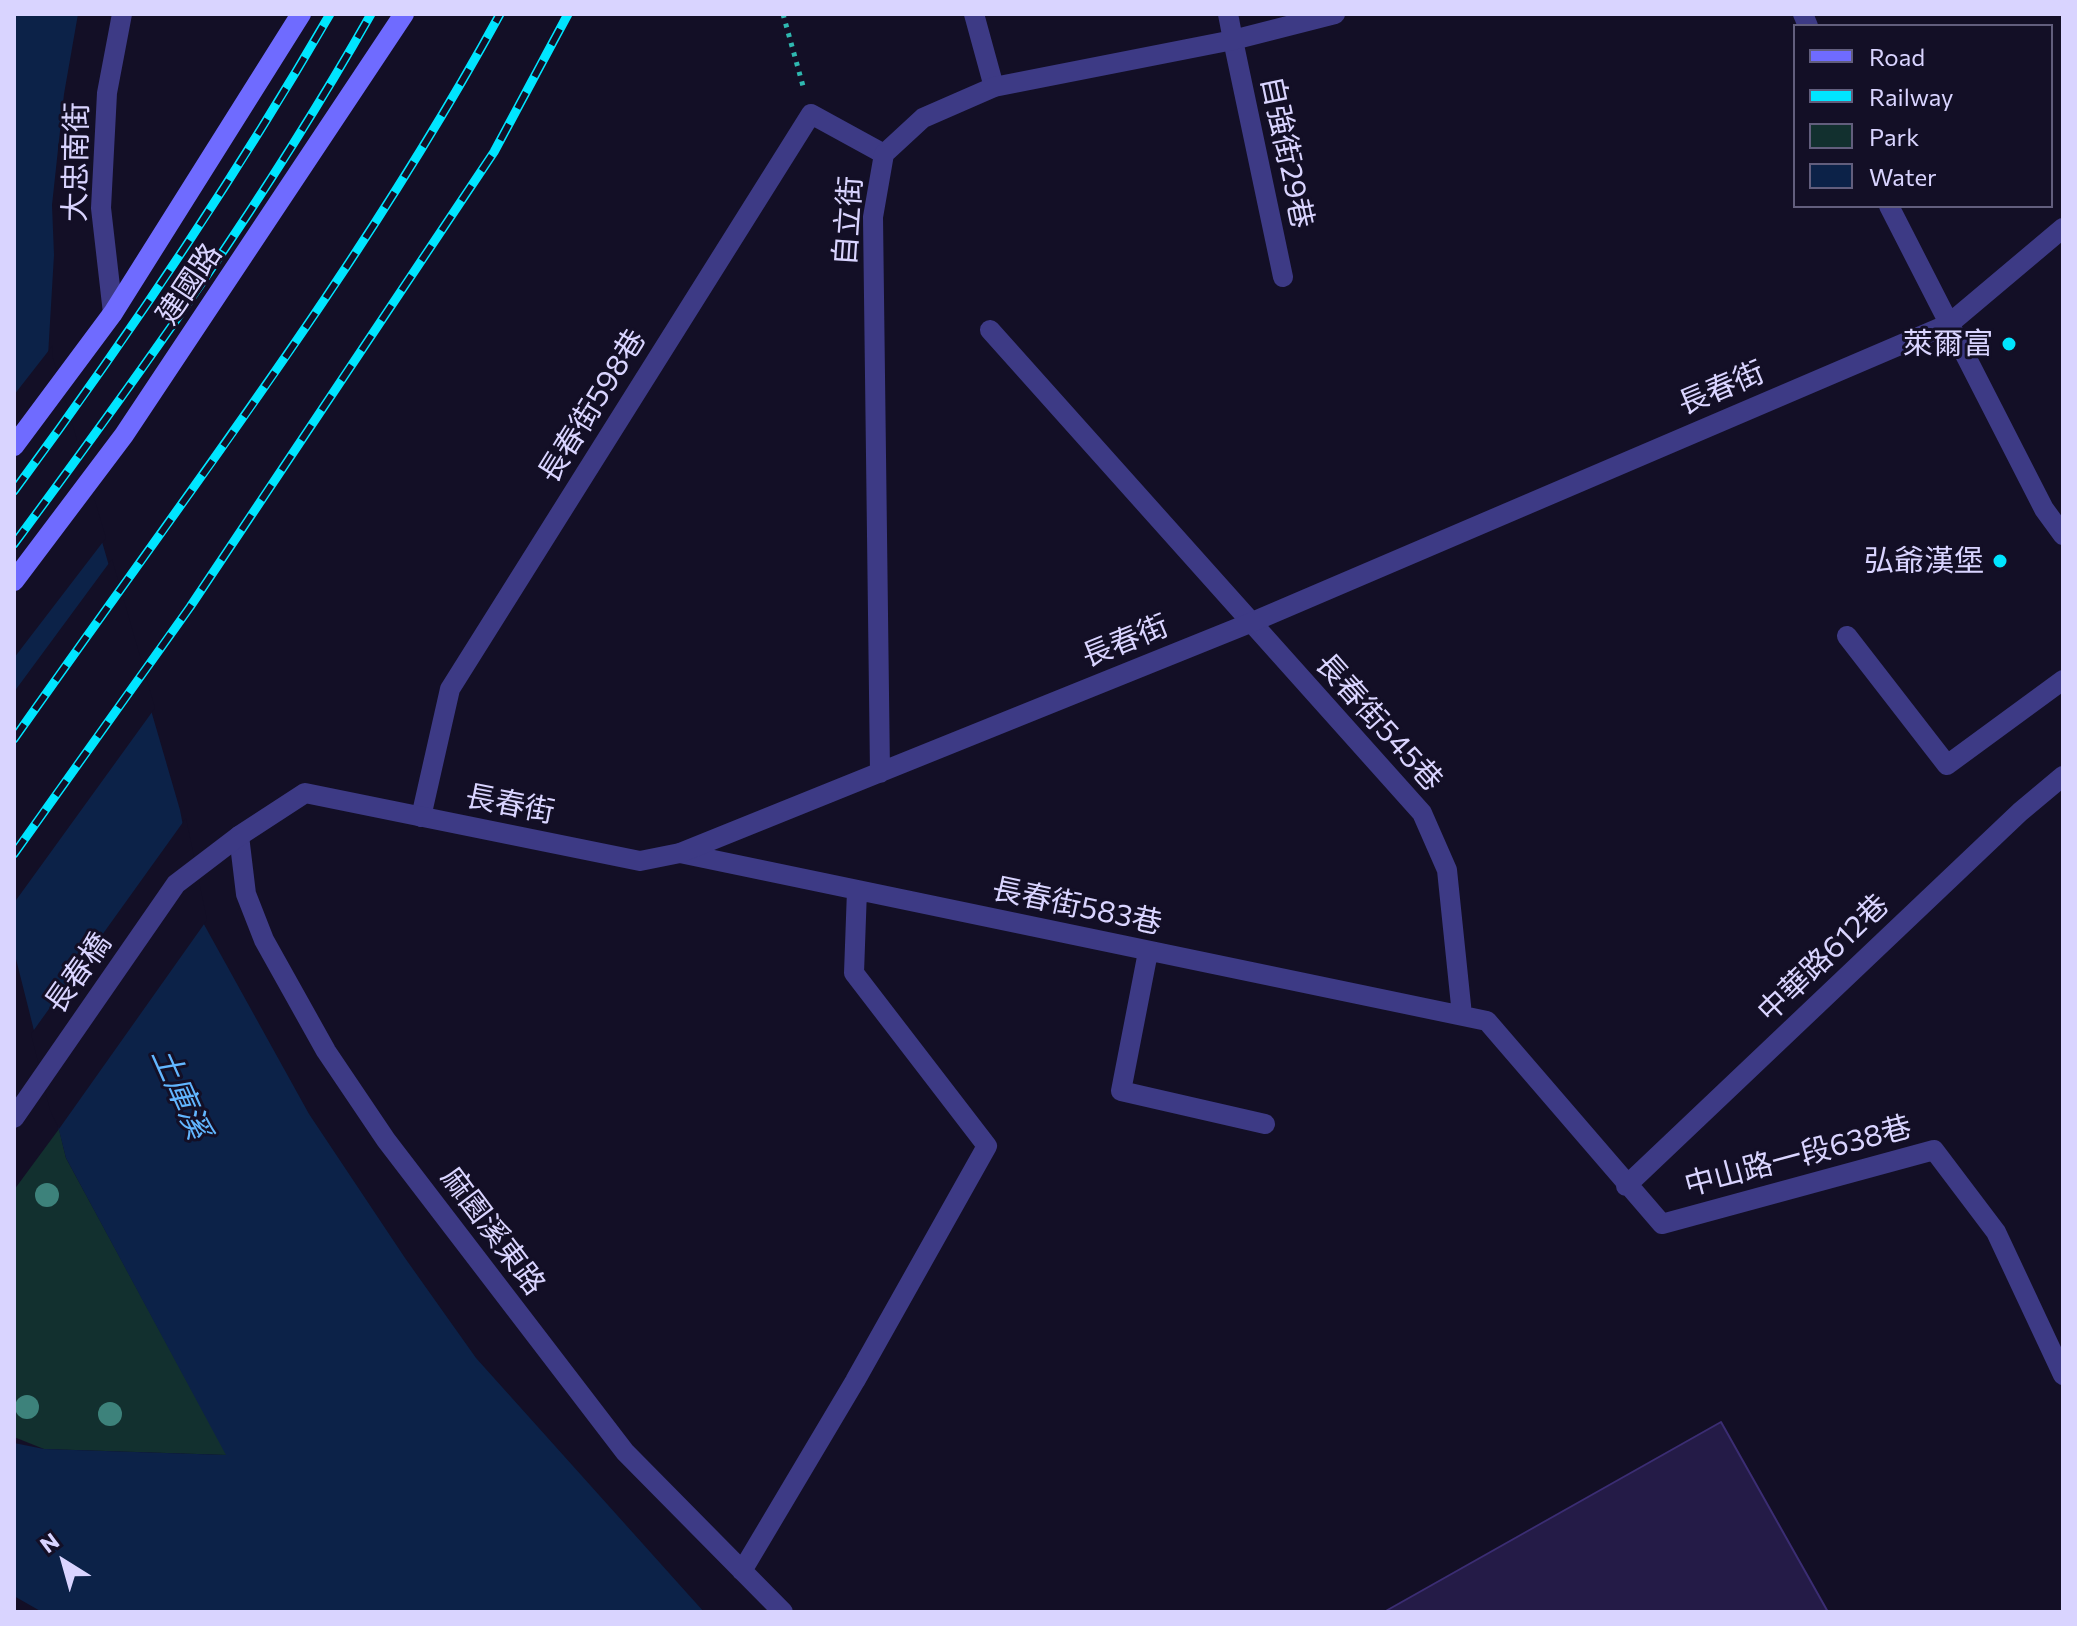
<!DOCTYPE html>
<meta charset="utf-8">
<style>
body{margin:0}
#map{position:relative;width:2077px;height:1626px;overflow:hidden;background:#130f26;font-family:Commissioner,sans-serif}
canvas{display:block}
.frame{position:absolute;inset:0;border:16px solid #d9d4ff;pointer-events:none}
.legend{position:absolute;left:1793px;top:24px;width:260px;height:184px;box-sizing:border-box;background:#130f26;border:2px solid #625e7d;margin:0;padding:10px 14px;list-style:none;font-size:24px;color:#d9d4ff}
.legend li{display:flex;align-items:center;gap:16px;height:40px}
.legend b{width:40px;border:2px solid #625e7d}
.north{position:absolute;left:24px;top:1522px;width:80px;height:80px;-webkit-text-stroke:6px #130f26;paint-order:stroke;rotate:323deg;font-size:22px;font-weight:700;line-height:32px;text-align:center;color:#d9d4ff}
.north::after{content:'';display:block;margin:auto;width:28px;height:36px;background:#d9d4ff;clip-path:polygon(50% 0,100% 100%,50% 72%,0 100%)}
</style>
<div id="map">
<canvas width="2077" height="1626"></canvas>
<div class="frame"></div>
<ul class="legend">
<li><b style="height:10px;background:#6f6bff"></b>Road</li>
<li><b style="height:10px;background:#00e5ff"></b>Railway</li>
<li><b style="height:22px;background:#12302f"></b>Park</li>
<li><b style="height:22px;background:#0c2248"></b>Water</li>
</ul>
<div class="north">N</div>
</div>
<script>
const context = document.querySelector('canvas').getContext('2d');
context.lineJoin = 'round';
function paint(path, color) {
  context.fillStyle = color;
  context.fill(path, 'evenodd');
}
function strokePath(path, color, width, dash) {
  context.strokeStyle = color;
  context.lineWidth = width;
  context.lineCap = dash ? 'butt' : 'round';
  context.setLineDash(dash || []);
  context.stroke(path);
}
function drawText(font, color, halo, rows, align = 'center') {
  context.font = font + ' Commissioner,"Noto Sans TC",sans-serif';
  context.lineWidth = 6;
  context.setLineDash([]);
  context.textBaseline = 'middle';
  context.strokeStyle = halo;
  context.fillStyle = color;
  for (const [text, x, y, turn = 0] of rows) {
    context.save();
    context.translate(x, y);
    context.rotate((+turn || 0) * Math.PI / 180);
    context.textAlign = isNaN(turn) ? turn : align;
    if (halo) context.strokeText(text, 0, 0);
    context.fillText(text, 0, 0);
    context.restore();
  }
}
paint(new Path2D(`
 M 59,1129 L 66,1158 L 227,1455 L 44,1449 L 14,1437 L 14,1190 Z`), '#12302f');
paint(new Path2D(`
 M 14,14 L 78,14 L 64,94 L 52,205 L 54,255 L 48,356 L 180,810 L 201,919 L 309,1114 L 405,1258 L 476,1358 L 704,1612 L 42,1612 L 14,1596 L 14,1443 L 44,1449 L 226,1455 L 66,1158 L 14,951 Z`), '#0c2248');
paint(new Path2D(`
 M 53,345 L 52,355 L 106,538 L 14,658 L 14,395 Z
 M 112,559 L 155,708 L 14,903 L 14,692 Z
 M 186,818 L 207,920 L 59,1129 L 50,1110 L 31,1034 Z`), '#130f26');
const building = new Path2D(`
 M 1721,1422 L 1828,1612 L 1384,1612 Z`);
paint(building, '#241b47');
strokePath(building, '#3b2d73', 2);
strokePath(new Path2D(`
 M 783,14 L 803,86`), '#2fb8b0', 5, [4, 6]);
strokePath(new Path2D(`
 M 974,14 L 994,87
 M 1233,40 L 1283,277
 M 990,330 L 1422,813 L 1447,870 L 1462,1015
 M 1847,636 L 1947,765 L 2063,680
 M 421,817 L 450,689 L 811,114 L 884,154
 M 239,836 L 246,894 L 264,940 L 326,1051 L 386,1140 L 625,1452 L 783,1612
 M 680,853 L 1487,1021 L 1662,1224 L 1934,1150 L 1996,1232 L 2063,1375
 M 1148,952 L 1121,1091 L 1265,1124
 M 1626,1186 L 2020,812 L 2063,776
 M 742,1571 L 855,1381 L 987,1146 L 854,973 L 857,890`), '#3d3a85', 20);
strokePath(new Path2D(`
 M 1228,14 L 1233,40
 M 1803,14 L 1808,26
 M 1889,206 L 2044,509 L 2063,535
 M 113,313 L 101,208 L 107,93 L 122,14
 M 880,773 L 873,217 L 884,154 L 923,118 L 994,87 L 1233,40 L 1335,14
 M 14,1118 L 176,884 L 239,836 L 305,793 L 640,861 L 680,853 L 1250,623 L 1949,324 L 2063,228`), '#3d3a85', 20);
strokePath(new Path2D(`
 M 14,446 L 113,313 L 301,14
 M 14,581 L 124,435 L 404,14`), '#6f6bff', 20);
const rail = new Path2D(`
 M 14,491 C 127,338 235,178 330,14
 M 14,544 C 140,374 267,198 371,14
 M 14,739 C 181,501 360,270 500,14
 M 14,854 L 190,607 L 494,152 L 568,14`);
strokePath(rail, '#00e5ff', 9);
strokePath(rail, '#130f26', 6, [18]);
context.fillStyle = '#3d827b';
for (const [x, y] of [
 [47,1195],
 [27,1407],
 [110,1414]
]) {
  context.beginPath();
  context.arc(x, y, 12, 0, 2 * Math.PI);
  context.fill();
}
for (const [x, y, r, color] of [
 [2009,344,8,"#00e5ff"],
 [2000,561,8,"#00e5ff"]
]) {
  const dot = new Path2D();
  dot.arc(x, y, r, 0, 2 * Math.PI);
  context.fillStyle = color;
  context.fill(dot);
  strokePath(dot, '#130f26', 3);
}
drawText('30px', '#d9d4ff', '#130f26', [
 ["自強街29巷",1287,152,78],
 ["大忠南街",76,162,-89],
 ["自立街",848,221,-86],
 ["建國路",189,284,-56],
 ["長春街",1721,388,-23],
 ["長春街598巷",592,406,-58],
 ["長春街",1125,641,-22],
 ["長春街545巷",1379,722,48],
 ["長春街",510,804,11],
 ["長春街583巷",1077,906,12],
 ["中華路612巷",1823,958,-44],
 ["長春橋",78,973,-55],
 ["中山路一段638巷",1798,1156,-15],
 ["麻園溪東路",493,1231,53]
]);
drawText('30px', '#d9d4ff', '#130f26', [
 ["萊爾富",1993,344],
 ["弘爺漢堡",1984,561]
], 'right');
drawText('italic 32px', '#62b6ff', '#130f26', [
 ["土庫溪",181,1093,66]
]);
</script>
